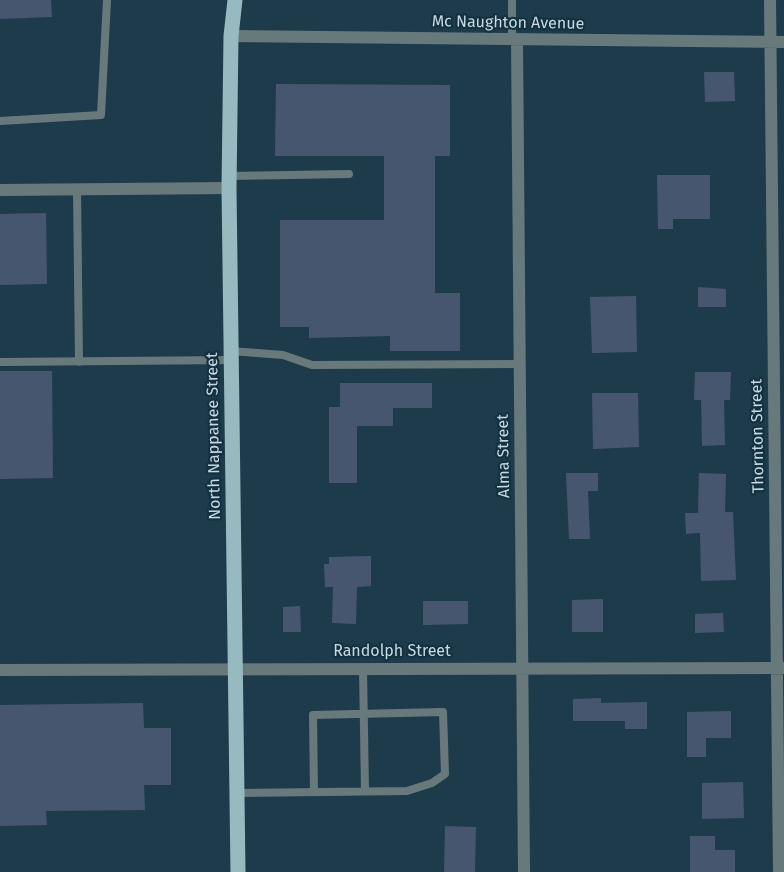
<!DOCTYPE html>
<style>
body{margin:0}
canvas{display:block;background:#1e3b4c}
</style>
<canvas width="784" height="872"></canvas>
<script>
const context = document.querySelector('canvas').getContext('2d');
context.lineJoin = 'round';
function paint(path, color) {
  context.fillStyle = color;
  context.fill(path, 'evenodd');
}
function strokePath(path, color, width, dash) {
  context.strokeStyle = color;
  context.lineWidth = width;
  context.lineCap = dash ? 'butt' : 'round';
  context.setLineDash(dash || []);
  context.stroke(path);
}
function drawText(font, color, halo, rows, align = 'center') {
  context.font = font + ' "Fira Sans",sans-serif';
  context.lineWidth = 4.5;
  context.setLineDash([]);
  context.textBaseline = 'middle';
  context.strokeStyle = halo;
  context.fillStyle = color;
  for (const [text, x, y, turn = 0] of rows) {
    context.save();
    context.translate(x, y);
    context.rotate((+turn || 0) * Math.PI / 180);
    context.textAlign = isNaN(turn) ? turn : align;
    if (halo) context.strokeText(text, 0, 0);
    context.fillText(text, 0, 0);
    context.restore();
  }
}
paint(new Path2D(`
 M 0,0 L 51,0 L 52,17 L 0,19 Z
 M 704,72 L 734,72 L 735,101 L 705,102 Z
 M 276,84 L 450,85 L 450,156 L 435,156 L 435,293 L 460,293 L 460,351 L 390,351 L 390,336 L 309,338 L 309,327 L 280,327 L 280,220 L 384,220 L 384,156 L 275,156 Z
 M 657,175 L 710,175 L 710,219 L 673,219 L 673,229 L 658,229 Z
 M 46,213 L 47,284 L 0,285 L 0,214 Z
 M 698,287 L 726,289 L 726,307 L 698,307 Z
 M 636,296 L 637,352 L 592,353 L 590,297 Z
 M 0,371 L 52,371 L 53,478 L 0,479 Z
 M 695,372 L 731,372 L 730,400 L 724,400 L 725,445 L 702,446 L 701,400 L 694,400 Z
 M 340,383 L 432,383 L 432,408 L 393,408 L 393,426 L 357,426 L 357,483 L 329,483 L 329,407 L 340,407 Z
 M 592,393 L 638,393 L 639,447 L 593,449 Z
 M 566,473 L 598,473 L 598,491 L 588,491 L 590,539 L 569,539 Z
 M 699,473 L 726,474 L 725,512 L 733,512 L 736,580 L 701,581 L 700,533 L 686,534 L 685,513 L 698,513 Z
 M 371,556 L 371,586 L 357,587 L 356,624 L 332,623 L 333,587 L 325,587 L 324,564 L 329,564 L 329,557 Z
 M 603,599 L 603,632 L 572,632 L 572,600 Z
 M 423,601 L 468,601 L 468,624 L 423,625 Z
 M 300,606 L 301,632 L 283,632 L 283,607 Z
 M 723,613 L 724,632 L 695,633 L 695,614 Z
 M 601,698 L 601,703 L 647,702 L 647,729 L 625,729 L 625,721 L 573,721 L 573,699 Z
 M 143,703 L 144,728 L 171,728 L 171,785 L 144,785 L 145,810 L 46,811 L 47,825 L 0,826 L 0,705 Z
 M 731,711 L 731,738 L 706,738 L 706,757 L 687,757 L 687,712 Z
 M 743,782 L 744,818 L 702,819 L 702,783 Z
 M 445,826 L 476,827 L 475,872 L 444,872 Z
 M 690,836 L 715,836 L 715,850 L 735,850 L 735,872 L 690,872 Z`), '#46566f');
strokePath(new Path2D(`
 M 512,40 L 512,0
 M 0,121 L 101,115 L 107,0
 M 230,176 L 349,174
 M 77,189 L 79,362
 M 231,351 L 283,355 L 312,365 L 520,364
 M 0,362 L 231,360
 M 363,668 L 365,791
 M 237,793 L 407,791 L 432,783 L 445,774 L 443,712 L 313,715 L 314,792`), '#68797c', 8);
strokePath(new Path2D(`
 M 770,0 L 779,872
 M 231,36 L 784,42
 M 517,40 L 524,872
 M 0,190 L 229,188
 M 0,670 L 783,668`), '#68797c', 12);
strokePath(new Path2D(`
 M 235,0 L 231,36 L 229,188 L 238,872`), '#97b9c0', 15);
drawText('16px', '#c9d9e3', '#143141', [
 ["Mc Naughton Avenue",508,23,1],
 ["North Nappanee Street",214,436,-91],
 ["Thornton Street",758,436,-91],
 ["Alma Street",504,456,-91],
 ["Randolph Street",392,652]
]);
</script>
